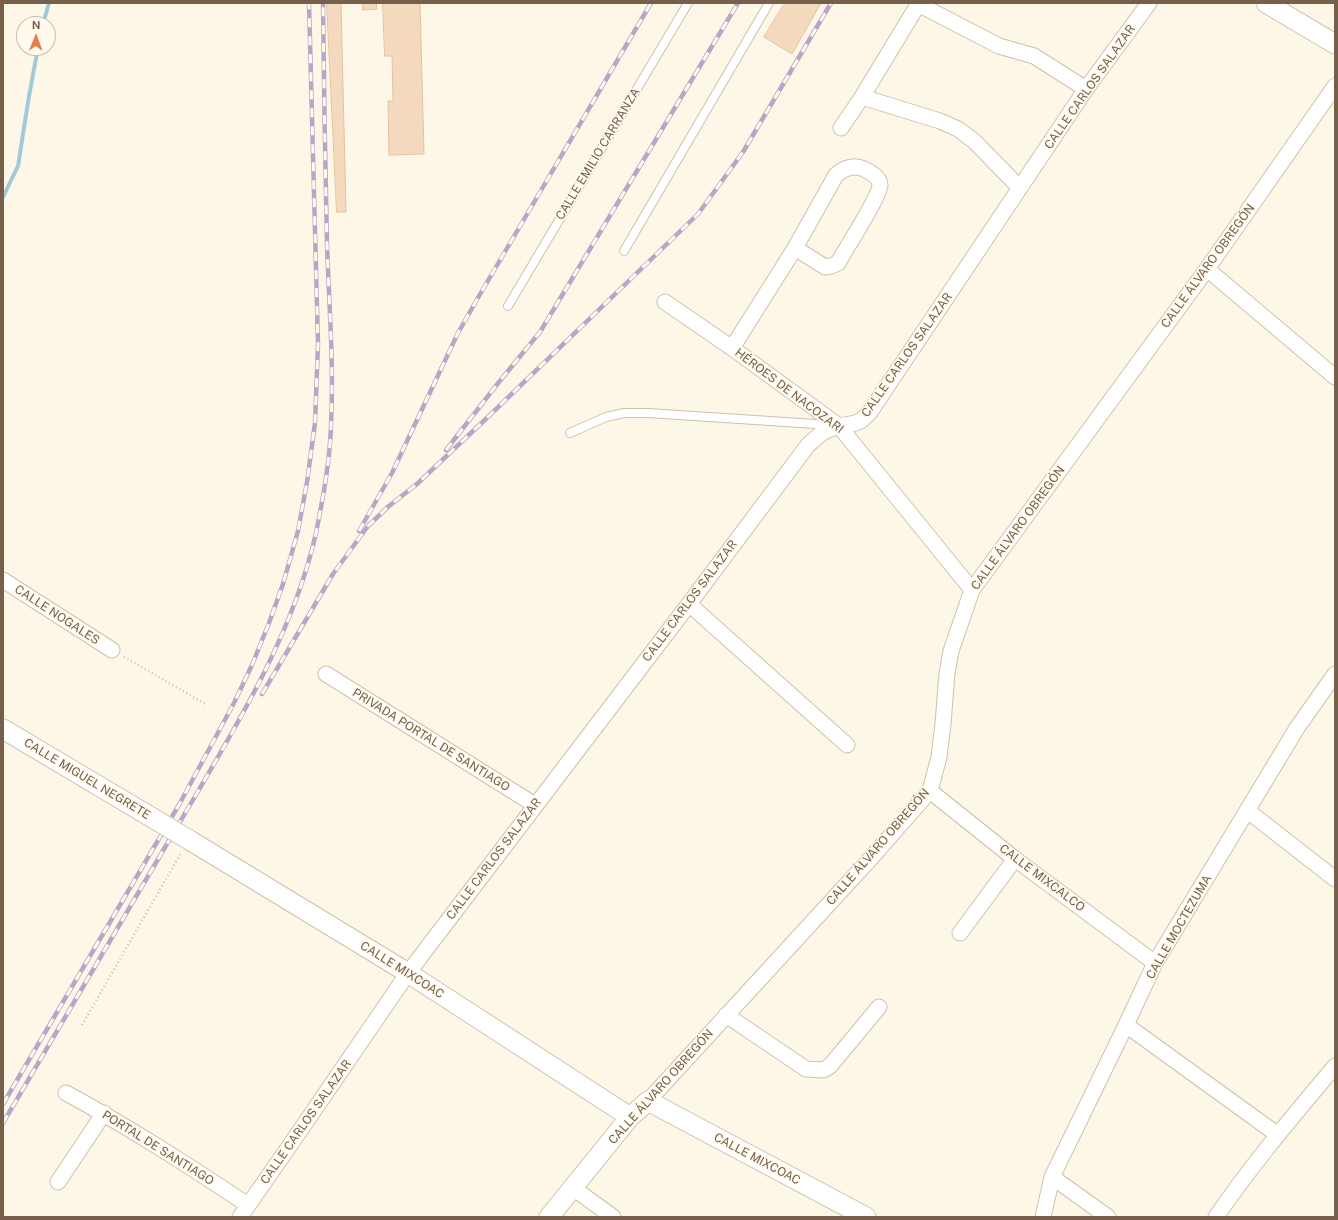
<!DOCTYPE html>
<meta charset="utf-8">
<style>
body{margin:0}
#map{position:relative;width:1338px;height:1220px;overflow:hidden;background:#fdf7e7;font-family:"Public Sans",sans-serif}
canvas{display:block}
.frame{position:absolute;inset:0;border:4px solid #77604b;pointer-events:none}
.north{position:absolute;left:16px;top:16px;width:40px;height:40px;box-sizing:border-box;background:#fffaee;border:1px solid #c9bcad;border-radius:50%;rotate:1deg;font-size:11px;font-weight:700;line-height:16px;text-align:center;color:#77604b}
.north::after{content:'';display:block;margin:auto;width:14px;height:18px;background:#e87f4b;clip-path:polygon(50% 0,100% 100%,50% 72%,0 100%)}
</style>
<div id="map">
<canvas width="1338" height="1220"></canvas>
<div class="frame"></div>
<div class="north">N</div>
</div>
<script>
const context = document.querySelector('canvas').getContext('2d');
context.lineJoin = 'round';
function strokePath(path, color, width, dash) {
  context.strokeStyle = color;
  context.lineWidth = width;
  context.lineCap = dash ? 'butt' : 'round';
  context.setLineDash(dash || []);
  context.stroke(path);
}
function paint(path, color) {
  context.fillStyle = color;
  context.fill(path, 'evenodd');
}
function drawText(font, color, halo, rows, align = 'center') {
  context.font = font + ' "Public Sans",sans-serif';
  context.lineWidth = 3;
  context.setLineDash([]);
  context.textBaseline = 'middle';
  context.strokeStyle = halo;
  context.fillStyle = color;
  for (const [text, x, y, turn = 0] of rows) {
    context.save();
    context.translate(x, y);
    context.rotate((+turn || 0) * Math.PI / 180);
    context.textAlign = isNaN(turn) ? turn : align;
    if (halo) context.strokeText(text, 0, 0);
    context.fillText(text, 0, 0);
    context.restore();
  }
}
strokePath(new Path2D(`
 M 43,24 L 49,3
 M 3,197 L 18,166 L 29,96 L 38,48`), '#a1cad9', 4);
const building = new Path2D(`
 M 327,3 L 341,3 L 346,212 L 337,212 Z
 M 363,3 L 376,3 L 377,9 L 363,10 Z
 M 383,3 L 420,3 L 424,154 L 389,155 L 388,101 L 393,101 L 392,56 L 385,56 Z
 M 785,3 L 821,3 L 792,54 L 764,37 Z`);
paint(building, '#f3d9be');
strokePath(building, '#e6c19e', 1);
const service = new Path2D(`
 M 624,251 L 769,3
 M 508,306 L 688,3
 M 570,433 L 606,417 L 624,413 L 648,413 L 831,425`);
const minor = new Path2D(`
 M 918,4 L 999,46 L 1034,56 L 1086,89
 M 862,97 L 940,121 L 958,129 L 974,141 L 1020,188
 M 841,128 L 862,97 L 919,3
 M 1207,269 L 1335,377
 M 665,302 L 732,348 L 839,426 L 972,590
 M 732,348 L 795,248 L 836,175 C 844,168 853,164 864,169 C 870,172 880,177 880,185 C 880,196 845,250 838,263 L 831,266 L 825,267 L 795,248
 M 3,580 L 112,650
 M 689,604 L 847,745
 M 326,674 L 535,805
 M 930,791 L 1015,859 L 1155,963
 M 1248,811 L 1335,879
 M 960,933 L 1015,859
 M 726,1015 L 806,1069 L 823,1070 L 830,1066 L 879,1007
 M 1126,1025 L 1278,1135
 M 66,1093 C 129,1127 189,1166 248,1205
 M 648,1101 L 872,857 L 930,791 L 939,757 L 943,724 L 947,673 L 951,651 L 972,590 L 1207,269 L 1335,86
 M 1052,1177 L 1108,1217
 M 58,1182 L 104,1113
 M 573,1188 L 613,1217
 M 240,1217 L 295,1138 L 408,973 L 689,604 L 808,445 L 823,432 L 839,426 L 856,423 L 862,420 L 870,412 L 1086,89 L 1149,3
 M 1043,1217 L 1052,1177 L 1126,1025 L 1155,963 L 1297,728 L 1335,674
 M 1216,1217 C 1252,1164 1294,1115 1335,1066`);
const tertiary = new Path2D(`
 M 1266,3 L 1335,44
 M 3,729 L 151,817
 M 191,841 L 408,973 L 630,1117
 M 549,1217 L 630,1117 L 648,1101 L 866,1217`);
strokePath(service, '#cfc0ad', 10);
strokePath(minor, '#cfc0ad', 17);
strokePath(tertiary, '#cfc0ad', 21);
strokePath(new Path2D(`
 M 124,657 L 207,705
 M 82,1025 L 181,853`), '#d8bca1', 2.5, [1, 3]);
strokePath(service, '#fff', 8);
strokePath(minor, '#fff', 15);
strokePath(tertiary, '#fff', 19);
const rail = new Path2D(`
 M 446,450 L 499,382 L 540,332 L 738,3
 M 359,531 L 392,473 L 458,333 L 479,296 L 651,3
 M 262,694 L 333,574 L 368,526 L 389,506 L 417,484 L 491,414 L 698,214 L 743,152 L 831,3
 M 3,1104 L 180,803 L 234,703 L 252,665 L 269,623 L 283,584 L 298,531 L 307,482 L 315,423 L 318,344 L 309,3
 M 3,1123 C 60,1026 117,929 174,832 C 229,738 292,640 316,533 C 323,498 330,461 331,425 C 334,365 329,305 327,244 C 325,164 324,83 323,3`);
strokePath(rail, '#bba5c7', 4.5);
strokePath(rail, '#fffaee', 3, [9]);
const tertiaryBridge = new Path2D(`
 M 151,817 L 191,841`);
strokePath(tertiaryBridge, '#cfc0ad', 21, []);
strokePath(tertiaryBridge, '#fff', 19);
drawText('12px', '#77604b', '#fffaee', [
 ["CALLE CARLOS SALAZAR",1090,87,-55],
 ["CALLE EMILIO CARRANZA",598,154,-59],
 ["CALLE ÁLVARO OBREGÓN",1208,266,-54],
 ["CALLE CARLOS SALAZAR",907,355,-55],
 ["HÉROES DE NACOZARI",789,391,37],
 ["CALLE ÁLVARO OBREGÓN",1018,528,-54],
 ["CALLE CARLOS SALAZAR",690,601,-53],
 ["CALLE NOGALES",57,615,33],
 ["PRIVADA PORTAL DE SANTIAGO",431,740,32],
 ["CALLE MIGUEL NEGRETE",87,779,31],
 ["CALLE ÁLVARO OBREGÓN",878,847,-49],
 ["CALLE CARLOS SALAZAR",494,859,-53],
 ["CALLE MIXCALCO",1042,878,37],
 ["CALLE MOCTEZUMA",1179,927,-60],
 ["CALLE MIXCOAC",402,970,32],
 ["CALLE ÁLVARO OBREGÓN",661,1087,-48],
 ["CALLE CARLOS SALAZAR",306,1122,-55],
 ["PORTAL DE SANTIAGO",158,1148,32],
 ["CALLE MIXCOAC",757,1159,28]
]);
</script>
